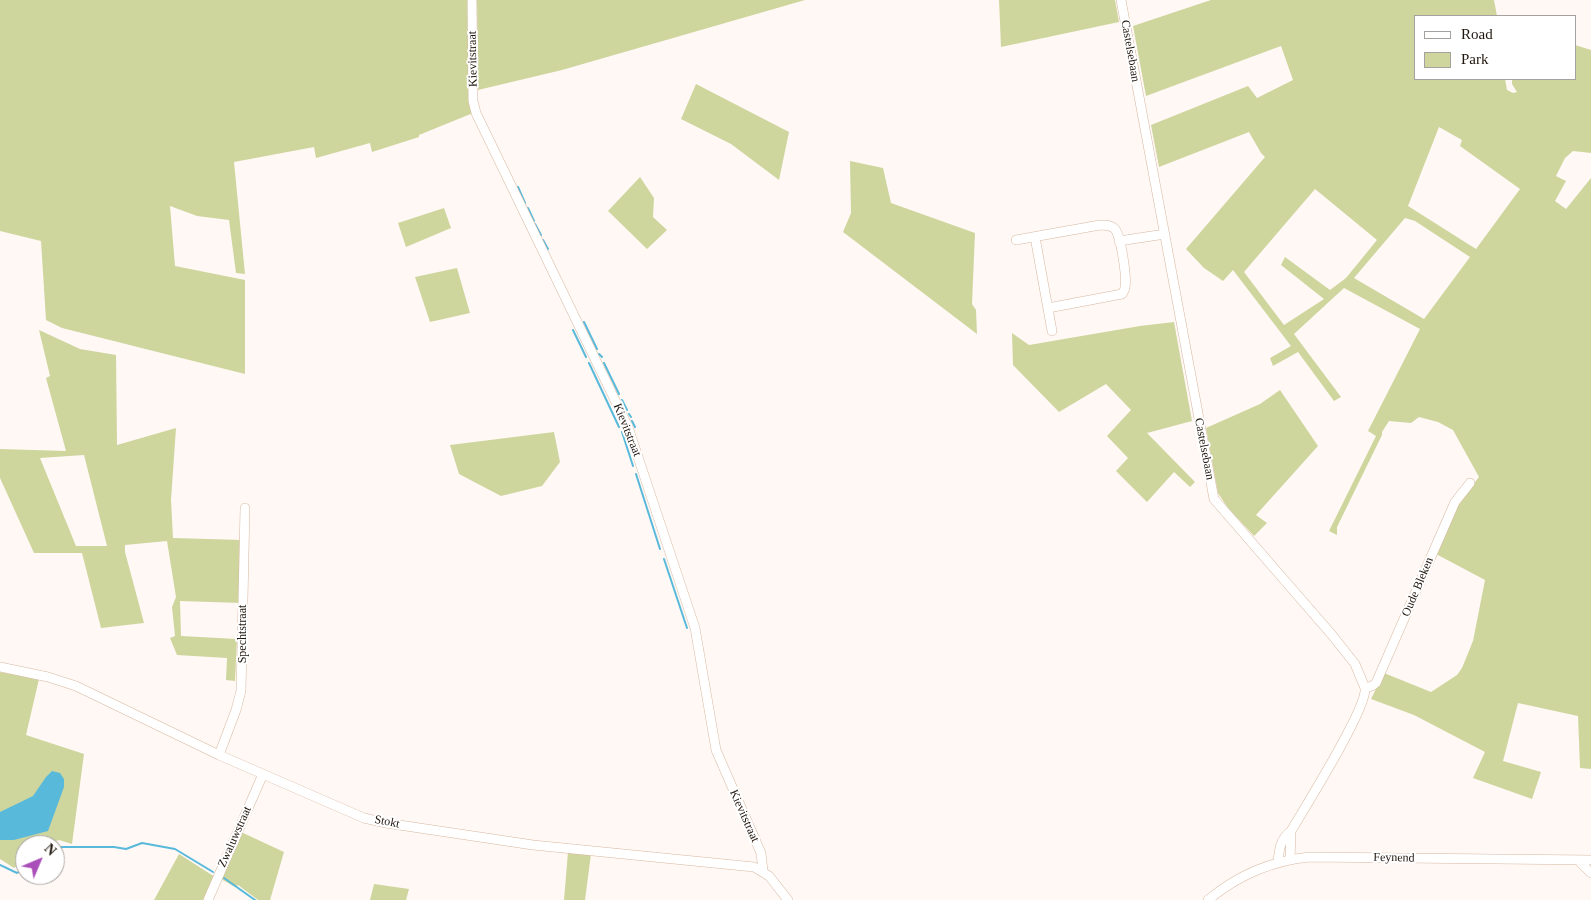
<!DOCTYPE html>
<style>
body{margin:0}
#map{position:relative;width:1591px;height:900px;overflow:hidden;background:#fff8f4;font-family:Georgia,serif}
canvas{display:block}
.legend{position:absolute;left:1414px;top:15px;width:162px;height:65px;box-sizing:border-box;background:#fff;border:1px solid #a5a19e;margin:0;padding:6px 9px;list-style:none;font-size:15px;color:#1f150c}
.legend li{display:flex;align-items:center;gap:10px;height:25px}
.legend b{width:25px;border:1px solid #a5a19e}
.north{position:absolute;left:15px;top:835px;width:50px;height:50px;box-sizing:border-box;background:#fff;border:1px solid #a5a19e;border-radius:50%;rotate:45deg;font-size:14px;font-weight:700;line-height:20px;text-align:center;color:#1f150c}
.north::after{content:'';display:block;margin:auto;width:18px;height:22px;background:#aa4fba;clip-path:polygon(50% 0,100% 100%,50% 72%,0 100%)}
</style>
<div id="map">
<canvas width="1591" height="900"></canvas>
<ul class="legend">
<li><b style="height:6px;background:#fff"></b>Road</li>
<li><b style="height:14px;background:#ced69e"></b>Park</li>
</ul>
<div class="north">N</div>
</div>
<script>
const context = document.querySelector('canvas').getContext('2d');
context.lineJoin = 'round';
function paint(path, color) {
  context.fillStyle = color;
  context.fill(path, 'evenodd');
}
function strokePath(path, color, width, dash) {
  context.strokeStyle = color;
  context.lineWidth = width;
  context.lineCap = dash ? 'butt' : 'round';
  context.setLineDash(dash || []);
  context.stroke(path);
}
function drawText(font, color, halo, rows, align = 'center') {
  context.font = font + ' Georgia,serif';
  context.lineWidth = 4;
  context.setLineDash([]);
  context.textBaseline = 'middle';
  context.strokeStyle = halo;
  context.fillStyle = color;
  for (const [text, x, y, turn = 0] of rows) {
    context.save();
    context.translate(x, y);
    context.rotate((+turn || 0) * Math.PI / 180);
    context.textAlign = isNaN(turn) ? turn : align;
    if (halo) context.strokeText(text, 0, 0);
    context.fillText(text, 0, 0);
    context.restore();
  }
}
paint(new Path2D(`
 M 0,0 L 469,0 L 473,113 L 419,135 L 419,137 L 372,152 L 370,143 L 316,158 L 314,147 L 234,162 L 245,274 L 236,273 L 229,220 L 197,216 L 170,206 L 175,266 L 245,280 L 245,374 L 62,328 L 46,320 L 41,241 L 0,231 Z
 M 477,0 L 805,0 L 562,70 L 478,90 Z
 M 999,0 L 1115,0 L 1119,22 L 1001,47 Z
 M 1211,0 L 1494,0 L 1497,16 L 1415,16 L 1415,79 L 1505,79 L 1507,90 L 1513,93 L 1517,92 L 1512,84 L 1512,79 L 1575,79 L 1575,45 L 1591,50 L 1591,153 L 1573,151 L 1565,158 L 1556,176 L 1566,181 L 1555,201 L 1566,209 L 1591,178 L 1591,769 L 1580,768 L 1578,716 L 1518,703 L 1503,761 L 1541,772 L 1532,799 L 1473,778 L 1485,752 L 1414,715 L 1371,699 L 1384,673 L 1431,692 L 1457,675 L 1462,668 L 1473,641 L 1485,580 L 1436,554 L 1460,501 L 1479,477 L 1453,430 L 1438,422 L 1419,417 L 1411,423 L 1389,421 L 1382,432 L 1382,435 L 1337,527 L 1337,535 L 1329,531 L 1376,436 L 1368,431 L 1420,329 L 1344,288 L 1294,334 L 1341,397 L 1334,401 L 1298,352 L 1273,366 L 1270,358 L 1291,346 L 1233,270 L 1223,281 L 1204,268 L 1186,249 L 1265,157 L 1261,153 L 1249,132 L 1159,167 L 1151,125 L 1248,86 L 1257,98 L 1293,80 L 1281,46 L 1146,96 L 1133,26 ZM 1439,127 L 1462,140 L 1460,146 L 1520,189 L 1476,249 L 1408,206 ZM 1315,189 L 1377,240 L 1346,278 L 1330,290 L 1285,257 L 1281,265 L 1324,299 L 1284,325 L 1244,272 ZM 1405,218 L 1415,221 L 1470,257 L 1424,319 L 1354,278 Z
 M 696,84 L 789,132 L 779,180 L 731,144 L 681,119 Z
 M 850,161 L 883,168 L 891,203 L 975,233 L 972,304 L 976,310 L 977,334 L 843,232 L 851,213 Z
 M 640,177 L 654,198 L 653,217 L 667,230 L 647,249 L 608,211 Z
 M 444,208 L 451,228 L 406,247 L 398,223 Z
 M 457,268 L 470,313 L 430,322 L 415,277 Z
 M 1174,322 L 1192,421 L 1147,433 L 1195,482 L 1190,487 L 1174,472 L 1147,502 L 1116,471 L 1128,458 L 1107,436 L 1131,410 L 1106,384 L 1059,412 L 1013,365 L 1012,333 L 1029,345 L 1140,326 Z
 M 39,330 L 80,349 L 116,355 L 117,445 L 176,428 L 171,500 L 173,538 L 242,540 L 241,603 L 180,601 L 181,636 L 237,639 L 235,681 L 226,680 L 227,658 L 177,655 L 170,638 L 175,636 L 172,607 L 176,597 L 167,541 L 125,545 L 125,552 L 144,623 L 101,628 L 82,553 L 34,553 L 0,478 L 0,449 L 66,451 L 46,378 L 50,376 ZM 84,455 L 107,546 L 76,546 L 40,458 Z
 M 1280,390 L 1318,446 L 1256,515 L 1267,523 L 1254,536 L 1228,508 L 1218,493 L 1206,428 L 1260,404 Z
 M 554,432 L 560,462 L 542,486 L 501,496 L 459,474 L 450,445 Z
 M 0,672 L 39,679 L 26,735 L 84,754 L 72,844 L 59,840 L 45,845 L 25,845 L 25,860 L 14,868 L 0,859 Z
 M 241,832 L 284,852 L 270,900 L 258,900 L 238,885 L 235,887 L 221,879 Z
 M 568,852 L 591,854 L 585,900 L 564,900 Z
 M 179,854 L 215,877 L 204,900 L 154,900 Z
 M 374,884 L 409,889 L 406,900 L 370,900 Z`), '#ced69e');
paint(new Path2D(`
 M 52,771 L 60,773 L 64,779 L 64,787 L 48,831 L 14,840 L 0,840 L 0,812 L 33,796 L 46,777 Z`), '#58b9db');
strokePath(new Path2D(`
 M 518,187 L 525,203
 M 528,208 L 534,221
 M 535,224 L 541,235
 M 543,240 L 548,249
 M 584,322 L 597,349
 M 573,330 L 586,357
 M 599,354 L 602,357
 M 589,363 L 619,427
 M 604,363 L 619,394
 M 622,400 L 627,410
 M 629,414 L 631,417
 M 632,421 L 635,427
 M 622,432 L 633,466
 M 636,474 L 660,549
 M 664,559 L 687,628
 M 55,847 L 114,847 L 126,849 L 142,843 L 175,849 L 213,872
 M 0,865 L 17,873 L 25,868
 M 224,878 L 255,900`), '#58b9db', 2);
const minor = new Path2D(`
 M 472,0 L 473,101 L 476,113 L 628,427 L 695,628 L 716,750 L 761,853 L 763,871
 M 1121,0 L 1214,499 L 1332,635 L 1355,664 L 1365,688 C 1368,707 1304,809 1291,831 C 1280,839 1279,850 1278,863
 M 1035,237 L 1052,331
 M 1016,240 L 1100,225 C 1106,225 1111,225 1115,229 C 1121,237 1127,277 1125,287 C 1125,290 1124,291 1122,294 L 1048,308
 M 1119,241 L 1165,234
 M 0,667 L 48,677 L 76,686 L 219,755 L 364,818 L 386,823 L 533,845 L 754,867 L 769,876 L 788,900
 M 1365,688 L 1372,686 L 1376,683 L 1455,502 L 1470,483
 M 219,755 L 236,710 L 241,691 L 245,508
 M 1290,860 L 1291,831
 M 1578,860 L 1591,873
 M 208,900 L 263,774
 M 1208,900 C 1238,875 1270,861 1309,857 L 1591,860`);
strokePath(minor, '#d7b8a1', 10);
strokePath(minor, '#fff', 9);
drawText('12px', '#1f150c', '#fff', [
 ["Castelsebaan",1130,51,80],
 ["Kievitstraat",473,59,-91],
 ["Kievitstraat",627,430,68],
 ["Castelsebaan",1204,449,79],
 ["Oude Bleken",1418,587,-67],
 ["Spechtstraat",243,634,-90],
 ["Kievitstraat",744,816,66],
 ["Stokt",387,822,11],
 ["Zwaluwstraat",235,837,-66],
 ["Feynend",1394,858,1]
]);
</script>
